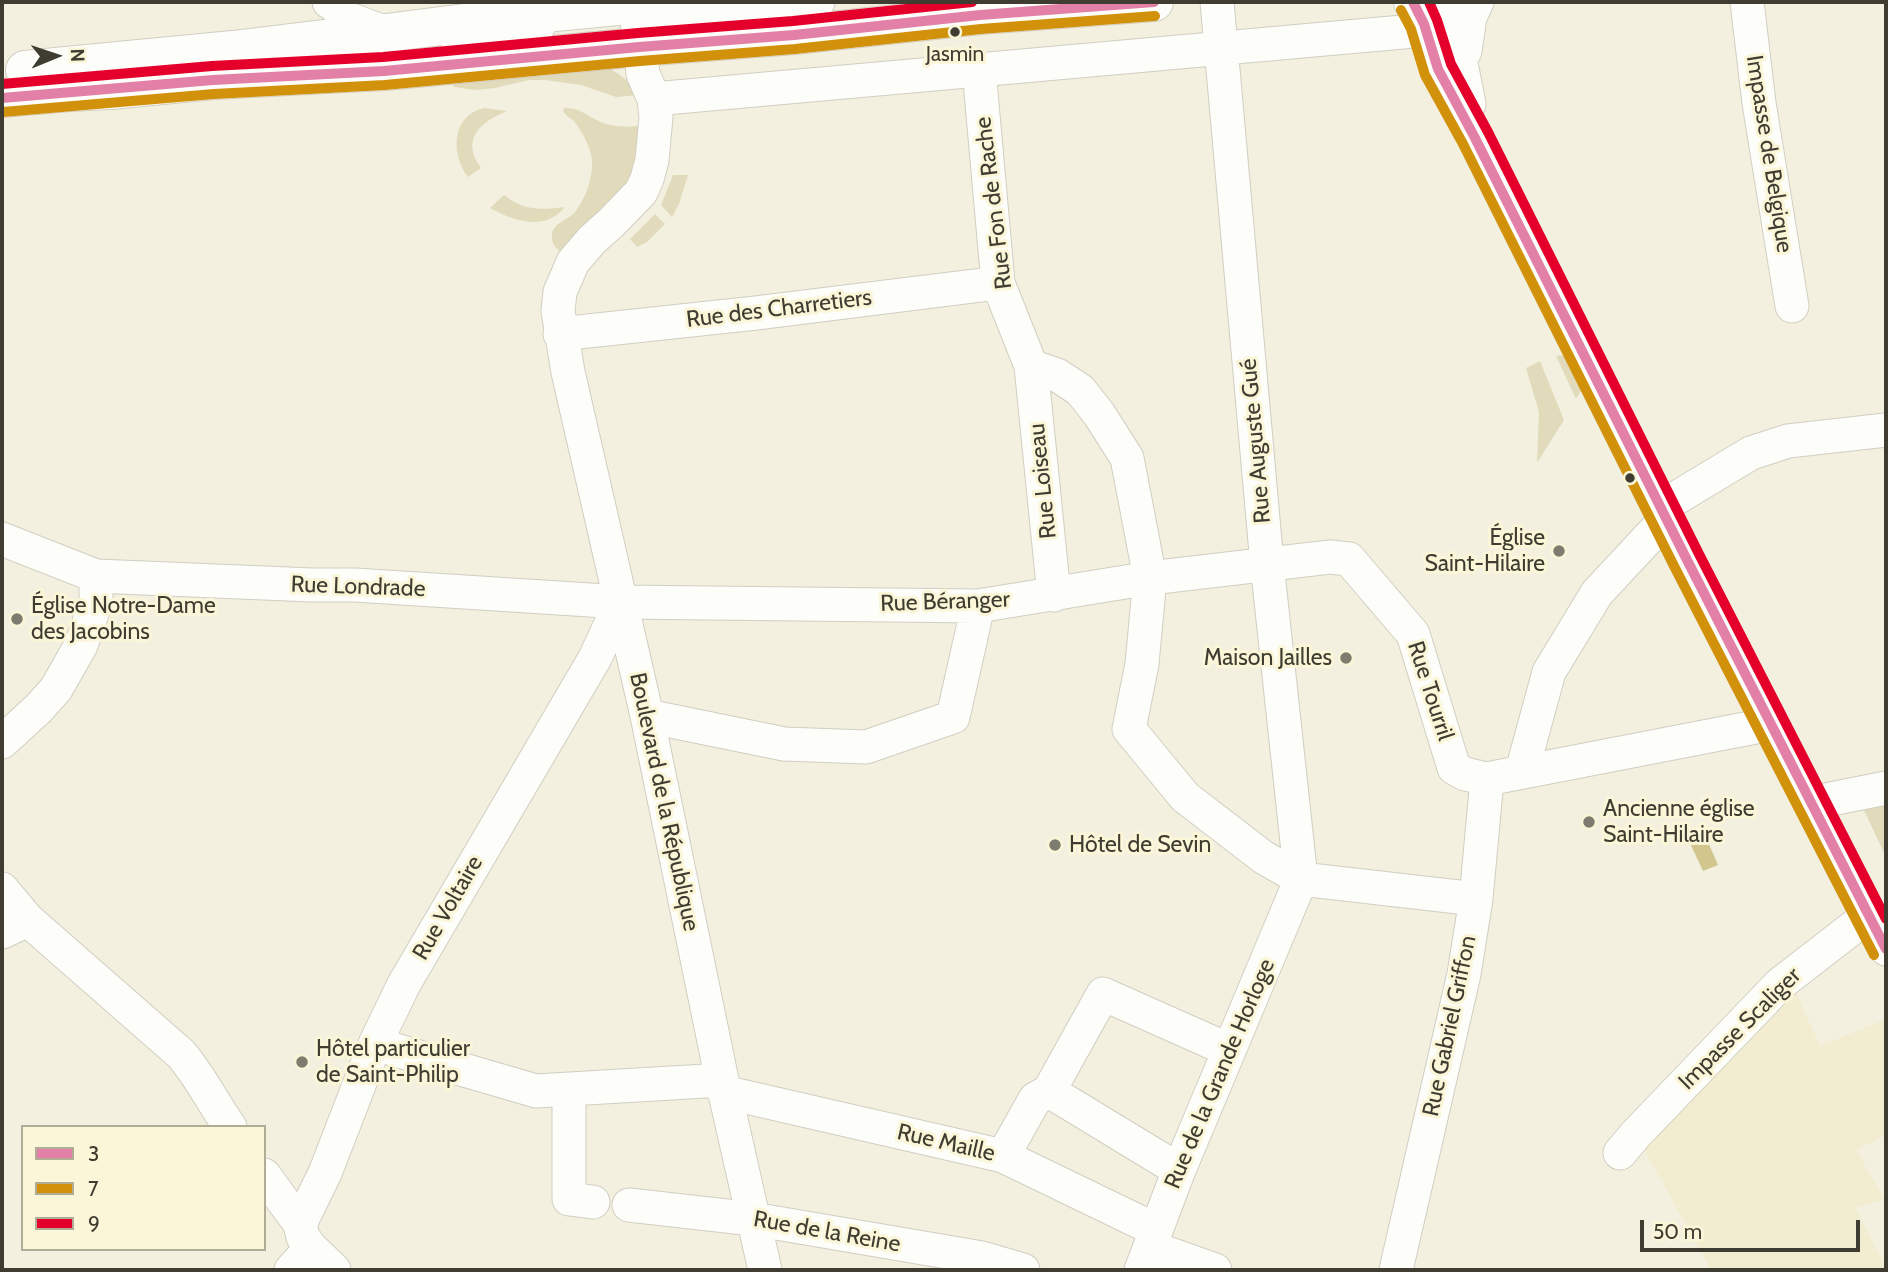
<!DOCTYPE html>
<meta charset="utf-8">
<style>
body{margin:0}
#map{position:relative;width:1888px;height:1272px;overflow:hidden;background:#f3f0e0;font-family:Cabin,sans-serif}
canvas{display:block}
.frame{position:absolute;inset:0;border:4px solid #3f3d31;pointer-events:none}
.legend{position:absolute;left:21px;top:1125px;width:245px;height:126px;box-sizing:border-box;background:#fbf6d8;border:2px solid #b0ac95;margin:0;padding:9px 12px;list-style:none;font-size:21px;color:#3f3d31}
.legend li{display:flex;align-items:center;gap:14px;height:35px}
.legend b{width:35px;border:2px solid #b0ac95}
.north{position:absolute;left:21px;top:21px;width:70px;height:70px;-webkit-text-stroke:5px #fbf6d8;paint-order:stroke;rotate:88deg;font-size:19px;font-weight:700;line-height:28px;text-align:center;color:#3f3d31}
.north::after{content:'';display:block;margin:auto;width:24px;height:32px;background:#3f3d31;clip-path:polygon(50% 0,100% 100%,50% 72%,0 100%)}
.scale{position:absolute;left:1640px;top:1220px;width:220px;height:32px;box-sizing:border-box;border:4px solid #3f3d31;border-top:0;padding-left:9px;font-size:21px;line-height:24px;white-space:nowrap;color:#3f3d31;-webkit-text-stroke:5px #fbf6d8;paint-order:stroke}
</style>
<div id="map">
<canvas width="1888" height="1272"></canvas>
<div class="frame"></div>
<ul class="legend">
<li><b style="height:9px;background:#e280a7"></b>3</li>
<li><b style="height:9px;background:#d2910a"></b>7</li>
<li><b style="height:9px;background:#e4002b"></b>9</li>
</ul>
<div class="north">N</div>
<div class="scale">50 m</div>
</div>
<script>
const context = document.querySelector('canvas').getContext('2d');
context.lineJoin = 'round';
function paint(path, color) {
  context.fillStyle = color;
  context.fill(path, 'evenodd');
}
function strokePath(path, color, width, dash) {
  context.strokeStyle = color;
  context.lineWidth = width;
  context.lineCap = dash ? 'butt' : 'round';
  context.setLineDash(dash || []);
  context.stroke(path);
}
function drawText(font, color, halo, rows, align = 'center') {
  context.font = font + ' Cabin,sans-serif';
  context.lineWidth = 6;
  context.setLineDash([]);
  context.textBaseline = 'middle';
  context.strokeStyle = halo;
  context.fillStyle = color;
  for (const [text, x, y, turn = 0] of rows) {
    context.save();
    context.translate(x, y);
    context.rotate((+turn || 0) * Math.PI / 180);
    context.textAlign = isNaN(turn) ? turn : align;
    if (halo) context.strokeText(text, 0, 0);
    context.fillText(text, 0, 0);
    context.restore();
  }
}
paint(new Path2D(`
 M 1792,983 L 1820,1046 L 1886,1019 L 1886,1135 L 1856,1150 L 1884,1199 L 1856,1208 L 1885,1268 L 1881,1270 L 1711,1270 L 1639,1140 Z`), '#f2edd1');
paint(new Path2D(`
 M 596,64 C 616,70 627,78 639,95 L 616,97 L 581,85 L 545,80 L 529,80 L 495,88 L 475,90 L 454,87 L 451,80 Z
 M 484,108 L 507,111 C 480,122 460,140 481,168 L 468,177 C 450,154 452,115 484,108 Z
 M 565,108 C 580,107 588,117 601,122 C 615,128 631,127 646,125 L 632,182 L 564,254 C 558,250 552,246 552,238 C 550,223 568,221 575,212 C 586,198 593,177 592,160 C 591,148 582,131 574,121 C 569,117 565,116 563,110 Z
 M 673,175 L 688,175 L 679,204 L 672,217 L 661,205 Z
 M 504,195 C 525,211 539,210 565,207 C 545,232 514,221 490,208 Z
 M 655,214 L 665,224 L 647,242 L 637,247 L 630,239 Z
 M 1565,355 L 1570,357 L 1586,383 L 1576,399 L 1556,356 Z
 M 1540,361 L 1564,420 L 1537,463 L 1539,412 L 1526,368 Z
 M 1886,797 L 1886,857 L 1863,808 Z`), '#e1dbbb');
paint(new Path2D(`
 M 1705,835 L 1718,865 L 1703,871 L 1689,841 Z`), '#d1c68d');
const minor = new Path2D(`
 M 329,2 L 334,4 L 344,17 L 386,33
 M 1418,2 C 1419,11 1422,19 1424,28 C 1436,67 1456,102 1475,138 L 1687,560 L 1886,949
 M 1449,2 L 1469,104
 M 1747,2 L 1759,103 L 1792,306
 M 458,48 L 534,36 L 544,13 L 543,2
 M 1465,51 L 1470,17 L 1477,2
 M 979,70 L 998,283 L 1031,366 L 1054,595
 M 654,99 L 1425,30
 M 560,334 L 756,313 L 998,283
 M 1031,366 L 1057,375 L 1080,390 L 1099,414 L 1127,458 L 1150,578 L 1142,664 L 1129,729 L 1185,797 L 1263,857 L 1301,879 L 1476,899
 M 1659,506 L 1678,497 L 1751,453 L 1788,441 L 1886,430
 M 2,539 L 96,576 L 312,585 L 355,585 L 621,602 L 978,606 L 1150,578 L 1330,557 L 1349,559 L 1413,634 L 1454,768 L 1465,774 L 1487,779 L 1771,724
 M 647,716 L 784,744 L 866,747 L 953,717 L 978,606
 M 2,742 L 39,708 L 56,689 L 81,645 L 96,602 L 96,576
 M 1522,771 L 1549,672 L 1597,593 L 1666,519
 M 1811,803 L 1886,788
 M 2,889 L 28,920 L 181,1054 C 200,1076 213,1103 230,1127
 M 2,932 L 28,920
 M 375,1044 L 536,1091 L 722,1080
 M 569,1089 L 569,1199 L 593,1202
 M 1049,1091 L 1179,1170
 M 724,1092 L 1003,1156 L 1156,1230
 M 1620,1153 L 1636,1134 L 1780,984 L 1869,915
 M 1003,1156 L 1035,1099 L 1049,1091 L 1103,994 L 1229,1050
 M 264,1175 L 300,1224 L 303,1237 L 311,1248 L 334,1270
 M 629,1205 L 753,1219 L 982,1258 L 1023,1270
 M 300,1224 L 325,1173 L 375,1044 L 404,984 L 595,658 L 621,602
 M 1150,1247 L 1215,1270
 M 291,1270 L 311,1248
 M 765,1270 L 722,1080 L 647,716 L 568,372 L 558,311 L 560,292 L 573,262 L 592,240 L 612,222 L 641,192 L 647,179 L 652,160 L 656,117 L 654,99 L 643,74 L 637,21 L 810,6 L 818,2
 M 1141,1270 L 1179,1170 L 1301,879 L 1267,564 L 1217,2
 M 1396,1270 L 1464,974 L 1476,899 L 1487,779`);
const major = new Path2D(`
 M 1413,2 L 1419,9
 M 25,70 L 233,50 L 356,35 L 386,33 L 544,13 L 660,2
 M 2,98 L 69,92 L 111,90 L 213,80 L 384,71 L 639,47 L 794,35 L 980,15 L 1154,2`);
strokePath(minor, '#d1cec2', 35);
strokePath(major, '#d1cec2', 40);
strokePath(minor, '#fdfdfa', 33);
strokePath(major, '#fdfdfa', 38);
strokePath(new Path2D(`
 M 1413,2 L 1424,24 L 1438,69 L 1475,138 L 1687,560 L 1886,949
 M 2,98 L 213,80 L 384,71 L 639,47 L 794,35 L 980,15 L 1154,2`), '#e280a7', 10);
strokePath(new Path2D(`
 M 1401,10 L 1411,29 L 1425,75 L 1463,144 L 1674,566 L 1874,955
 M 3,112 L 214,94 L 385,85 L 640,61 L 795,49 L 981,29 L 1155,16`), '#d2910a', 10);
strokePath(new Path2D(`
 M 1429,2 L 1437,20 L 1451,64 L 1488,132 L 1699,554 L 1886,919
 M 2,84 L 212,66 L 383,57 L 638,33 L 793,21 L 972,2`), '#e4002b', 10);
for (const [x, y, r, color] of [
 [955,32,6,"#3f3d31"],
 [1630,478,6,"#3f3d31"],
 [1559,551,7,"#7e7c6e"],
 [17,619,7,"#7e7c6e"],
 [1346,658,7,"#7e7c6e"],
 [1589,822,7,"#7e7c6e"],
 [1055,845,7,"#7e7c6e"],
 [302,1062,7,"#7e7c6e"]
]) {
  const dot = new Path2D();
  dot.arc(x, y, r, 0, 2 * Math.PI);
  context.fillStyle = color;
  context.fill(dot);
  strokePath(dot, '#fbf6d8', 2.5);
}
drawText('21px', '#3f3d31', '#fbf6d8', [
 ["Jasmin",955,55]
]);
drawText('23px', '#3f3d31', '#fbf6d8', [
 ["Impasse de Belgique",1769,154,81],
 ["Rue Fon de Rache",994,203,-97],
 ["Rue des Charretiers",779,309,-7],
 ["Rue Auguste Gué",1256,441,-95],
 ["Rue Loiseau",1043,481,-96],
 ["Rue Londrade",358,587,2],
 ["Rue Béranger",945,602,-2],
 ["Rue Tourril",1430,691,72],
 ["Boulevard de la République",664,802,78],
 ["Rue Voltaire",448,908,-60],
 ["Rue Gabriel Griffon",1450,1026,-78],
 ["Impasse Scaliger",1740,1029,-45],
 ["Rue de la Grande Horloge",1220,1074,-67],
 ["Rue Maille",946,1143,13],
 ["Rue de la Reine",827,1232,10]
]);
drawText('23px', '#3f3d31', '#fbf6d8', [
 ["Église",1545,538,"right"],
 ["Saint-Hilaire",1545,564,"right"],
 ["Église Notre-Dame",31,606],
 ["des Jacobins",31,632],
 ["Maison Jailles",1332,658,"right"],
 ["Ancienne église",1603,809],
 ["Saint-Hilaire",1603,835],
 ["Hôtel de Sevin",1069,845],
 ["Hôtel particulier",316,1049],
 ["de Saint-Philip",316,1075]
], 'left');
</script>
